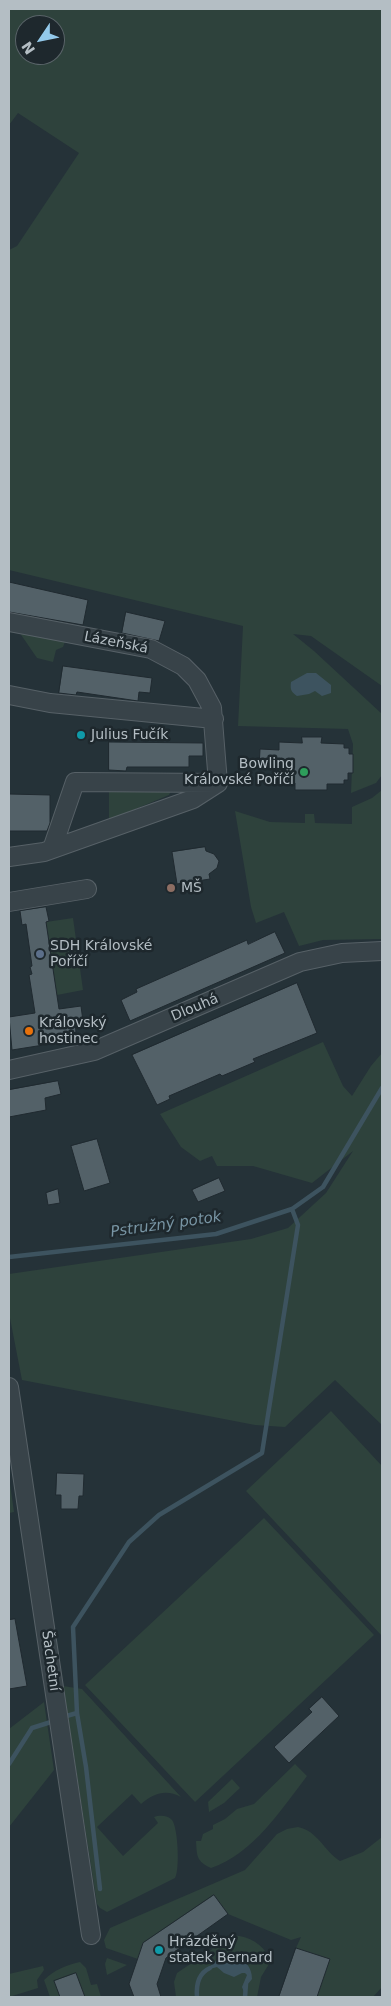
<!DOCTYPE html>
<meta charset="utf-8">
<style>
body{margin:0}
#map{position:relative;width:391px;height:2006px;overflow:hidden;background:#253238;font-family:"DejaVu Sans",sans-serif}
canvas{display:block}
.frame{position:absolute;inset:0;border:10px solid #b4bec4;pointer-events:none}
.north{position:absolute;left:15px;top:15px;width:50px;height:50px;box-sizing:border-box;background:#1e282d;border:1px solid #5a6469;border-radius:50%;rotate:236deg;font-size:14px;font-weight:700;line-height:20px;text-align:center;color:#b4bec4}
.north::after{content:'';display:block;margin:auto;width:18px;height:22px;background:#93c9ea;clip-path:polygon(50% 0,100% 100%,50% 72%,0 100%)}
</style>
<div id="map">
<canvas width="391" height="2006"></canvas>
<div class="frame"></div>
<div class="north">N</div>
</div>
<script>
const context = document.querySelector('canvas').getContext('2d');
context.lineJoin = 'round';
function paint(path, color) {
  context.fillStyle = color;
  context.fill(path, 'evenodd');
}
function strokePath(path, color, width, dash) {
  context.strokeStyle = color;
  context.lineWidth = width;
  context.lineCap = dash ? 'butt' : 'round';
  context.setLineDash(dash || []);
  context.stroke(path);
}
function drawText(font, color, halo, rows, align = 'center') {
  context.font = font + ' "DejaVu Sans",sans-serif';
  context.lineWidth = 5;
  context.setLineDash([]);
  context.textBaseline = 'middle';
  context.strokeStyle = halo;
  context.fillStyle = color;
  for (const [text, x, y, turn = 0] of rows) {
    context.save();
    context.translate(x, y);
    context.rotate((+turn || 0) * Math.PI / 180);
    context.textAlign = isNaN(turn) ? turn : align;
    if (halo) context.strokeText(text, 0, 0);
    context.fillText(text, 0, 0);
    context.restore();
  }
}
paint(new Path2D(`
 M 9,9 L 382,9 L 382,686 L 311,636 L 293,634 L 314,651 L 382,714 L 382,775 L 376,783 L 351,793 L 353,744 L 348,729 L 238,726 L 243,626 L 9,570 L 9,250 L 17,246 L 79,153 L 18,113 L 9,125 ZM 25,25 L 55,25 L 55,55 L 25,55 Z
 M 15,626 L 66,639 L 63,647 L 56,650 L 53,662 L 37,658 Z
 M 109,790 L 171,791 L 169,795 L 109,820 Z
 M 382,790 L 382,939 L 323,940 L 299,946 L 284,912 L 256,923 L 251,907 L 235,811 L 270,822 L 305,823 L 305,814 L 314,814 L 315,823 L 352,824 L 352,807 L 372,798 Z
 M 73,918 L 83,990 L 57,995 L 46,922 Z
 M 323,1042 L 343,1086 L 352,1096 L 371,1066 L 382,1053 L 382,1425 L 335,1380 L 285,1427 L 255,1425 L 22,1380 L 9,1313 L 9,1274 L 251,1239 L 288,1228 L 326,1193 L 353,1151 L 312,1183 L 253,1166 L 217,1166 L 212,1156 L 200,1161 L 181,1147 L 160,1114 Z
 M 331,1411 L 382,1466 L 382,1636 L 246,1491 Z
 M 9,1477 L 14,1512 L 9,1513 Z
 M 264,1518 L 374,1635 L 195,1802 L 85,1685 Z
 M 63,1686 L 82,1689 L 181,1797 C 166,1789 154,1793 141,1804 L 132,1794 L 97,1827 L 123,1856 L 158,1823 L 154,1817 C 159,1815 168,1815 172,1820 C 178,1827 180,1870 175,1878 L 107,1912 L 100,1908 L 97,1904 Z
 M 44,1702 L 54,1770 L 9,1827 L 9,1729 Z
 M 295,1764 L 307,1776 C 280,1811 254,1853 211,1868 C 196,1861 197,1856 196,1841 L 201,1841 L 203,1834 L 213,1829 L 213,1825 L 225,1819 L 237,1809 L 254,1804 Z
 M 232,1779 L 240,1788 L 224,1803 L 209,1812 L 208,1802 Z
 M 298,1827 C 318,1831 324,1851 340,1861 L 363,1852 L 382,1837 L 382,1987 L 373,1997 L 316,1997 L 329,1959 L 296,1948 L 301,1937 L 291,1940 L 228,1914 L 214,1895 L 143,1943 L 138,1959 L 106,1948 L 104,1940 L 110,1928 L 245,1870 L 277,1834 L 287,1829 Z
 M 233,1935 C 250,1937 262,1943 270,1959 L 269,1964 L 261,1977 L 257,1997 L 176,1997 L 174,1982 L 177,1973 L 211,1950 L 223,1938 Z
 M 107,1958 L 127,1965 L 107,1975 L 105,1964 Z
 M 80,1962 L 86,1968 L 91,1985 L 97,1984 L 101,1997 L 50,1997 L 44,1980 C 54,1970 66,1965 80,1962 Z
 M 43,1966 L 44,1970 L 37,1980 L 38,1988 L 9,1997 L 9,1974 Z`), '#2e423c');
paint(new Path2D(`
 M 307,673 L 316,673 L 331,685 L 331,693 L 322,696 L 315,691 L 309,694 L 297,696 C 291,692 290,689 291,682 Z
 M 235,1955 C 245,1960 252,1967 252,1979 L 244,1989 L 244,1992 L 242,1987 L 247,1975 L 245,1973 L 242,1973 L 234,1977 L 224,1973 L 217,1967 L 206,1970 L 217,1960 Z`), '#3d535f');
strokePath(new Path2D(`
 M 9,1257 L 216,1234 L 292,1209 L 323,1187 L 382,1088
 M 77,1713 L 86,1767 L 100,1889
 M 63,1717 L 77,1713 L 73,1627 L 129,1542 L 159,1515 L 262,1453 L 298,1225 L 292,1209
 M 9,1764 L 32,1728 L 54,1721
 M 197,1997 C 196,1985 199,1973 210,1968
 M 245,1997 L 246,1984`), '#3d535f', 4.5);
const building = new Path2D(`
 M 9,582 L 88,600 L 83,625 L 9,612 Z
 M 126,612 L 165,621 L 159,641 L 122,633 Z
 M 63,666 L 152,678 L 150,693 L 139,692 L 138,701 L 77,692 L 76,695 L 59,693 Z
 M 302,737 L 322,737 L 321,743 L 344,744 L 344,748 L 349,748 L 349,754 L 353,754 L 353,773 L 348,773 L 348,780 L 344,780 L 344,784 L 327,784 L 327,790 L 295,790 L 295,783 L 278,783 L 278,769 L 259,768 L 260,749 L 279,750 L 279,742 L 302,743 Z
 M 109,742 L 203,743 L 203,756 L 189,756 L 189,767 L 127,767 L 126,771 L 109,770 Z
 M 9,794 L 50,795 L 50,823 L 47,831 L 9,831 Z
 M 205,847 L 206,851 L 214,854 L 219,861 L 217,868 L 209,874 L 210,879 L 177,884 L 172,852 Z
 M 46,907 L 49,921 L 46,922 L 59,1009 L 81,1006 L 83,1021 L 75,1022 L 76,1032 L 73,1033 L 75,1040 L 12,1050 L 9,1017 L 35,1013 L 29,975 L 32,974 L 30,967 L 32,966 L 26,924 L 22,925 L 20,911 Z
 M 275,932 L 285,953 L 130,1021 L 121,1000 L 137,992 L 136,989 L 247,940 L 248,944 Z
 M 297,983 L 317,1033 L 253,1059 L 255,1062 L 222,1076 L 220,1074 L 169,1096 L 170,1099 L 157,1105 L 132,1055 Z
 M 58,1081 L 61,1094 L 45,1098 L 46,1110 L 9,1117 L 9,1090 Z
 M 97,1139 L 110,1183 L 84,1191 L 71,1146 Z
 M 219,1178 L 225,1191 L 198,1202 L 192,1190 Z
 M 58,1189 L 60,1203 L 48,1205 L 46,1193 Z
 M 57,1473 L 84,1474 L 83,1496 L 79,1496 L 78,1509 L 61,1509 L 61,1495 L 56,1495 Z
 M 15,1619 L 27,1686 L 9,1689 L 9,1620 Z
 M 322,1697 L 339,1716 L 289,1763 L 274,1747 L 312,1712 L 309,1709 Z
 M 214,1895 L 228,1914 L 166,1958 L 157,1984 L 161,1997 L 134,1997 L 129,1984 L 143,1943 Z
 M 296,1948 L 330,1959 L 317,1997 L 279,1997 Z
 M 76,1973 L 85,1997 L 60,1997 L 54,1981 Z`);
paint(building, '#536168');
strokePath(building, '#202a30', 1);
const minor = new Path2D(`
 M 9,622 L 151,649 L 183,666 L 197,680 L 212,708 L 218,783
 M 9,695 L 50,703 L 214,719
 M 52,849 L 75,782 L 218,783
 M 9,857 L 44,852 L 193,799 L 218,783
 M 9,902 L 87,889
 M 9,1070 L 94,1051 L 300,962 L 342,953 L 382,951
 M 9,1387 L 91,1935`);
strokePath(minor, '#576167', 20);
strokePath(minor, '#384349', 18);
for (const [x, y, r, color] of [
 [81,735,5,"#0f9aa8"],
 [304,772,5,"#2e9e5b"],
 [171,888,5,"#8d6e63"],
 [40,954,5,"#5c6f8a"],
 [29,1031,5,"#e8710a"],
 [159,1950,5,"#0f9aa8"]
]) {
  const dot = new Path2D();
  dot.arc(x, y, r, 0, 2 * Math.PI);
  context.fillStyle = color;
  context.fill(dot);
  strokePath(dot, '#1e282d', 2);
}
drawText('14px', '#b4bec4', '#1e282d', [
 ["Lázeňská",116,643,11],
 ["Dlouhá",195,1008,-23],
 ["Šachetní",50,1661,82]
]);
drawText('14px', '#b4bec4', '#1e282d', [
 ["Julius Fučík",91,735],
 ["Bowling",294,764,"right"],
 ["Královské Poříčí",294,780,"right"],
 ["MŠ",181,888],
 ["SDH Královské",50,946],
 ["Poříčí",50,962],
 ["Královský",39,1023],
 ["hostinec",39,1039],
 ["Hrázděný",169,1942],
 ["statek Bernard",169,1958]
], 'left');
drawText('italic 15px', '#7895a4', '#1e282d', [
 ["Pstružný potok",166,1225,-8]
]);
</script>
